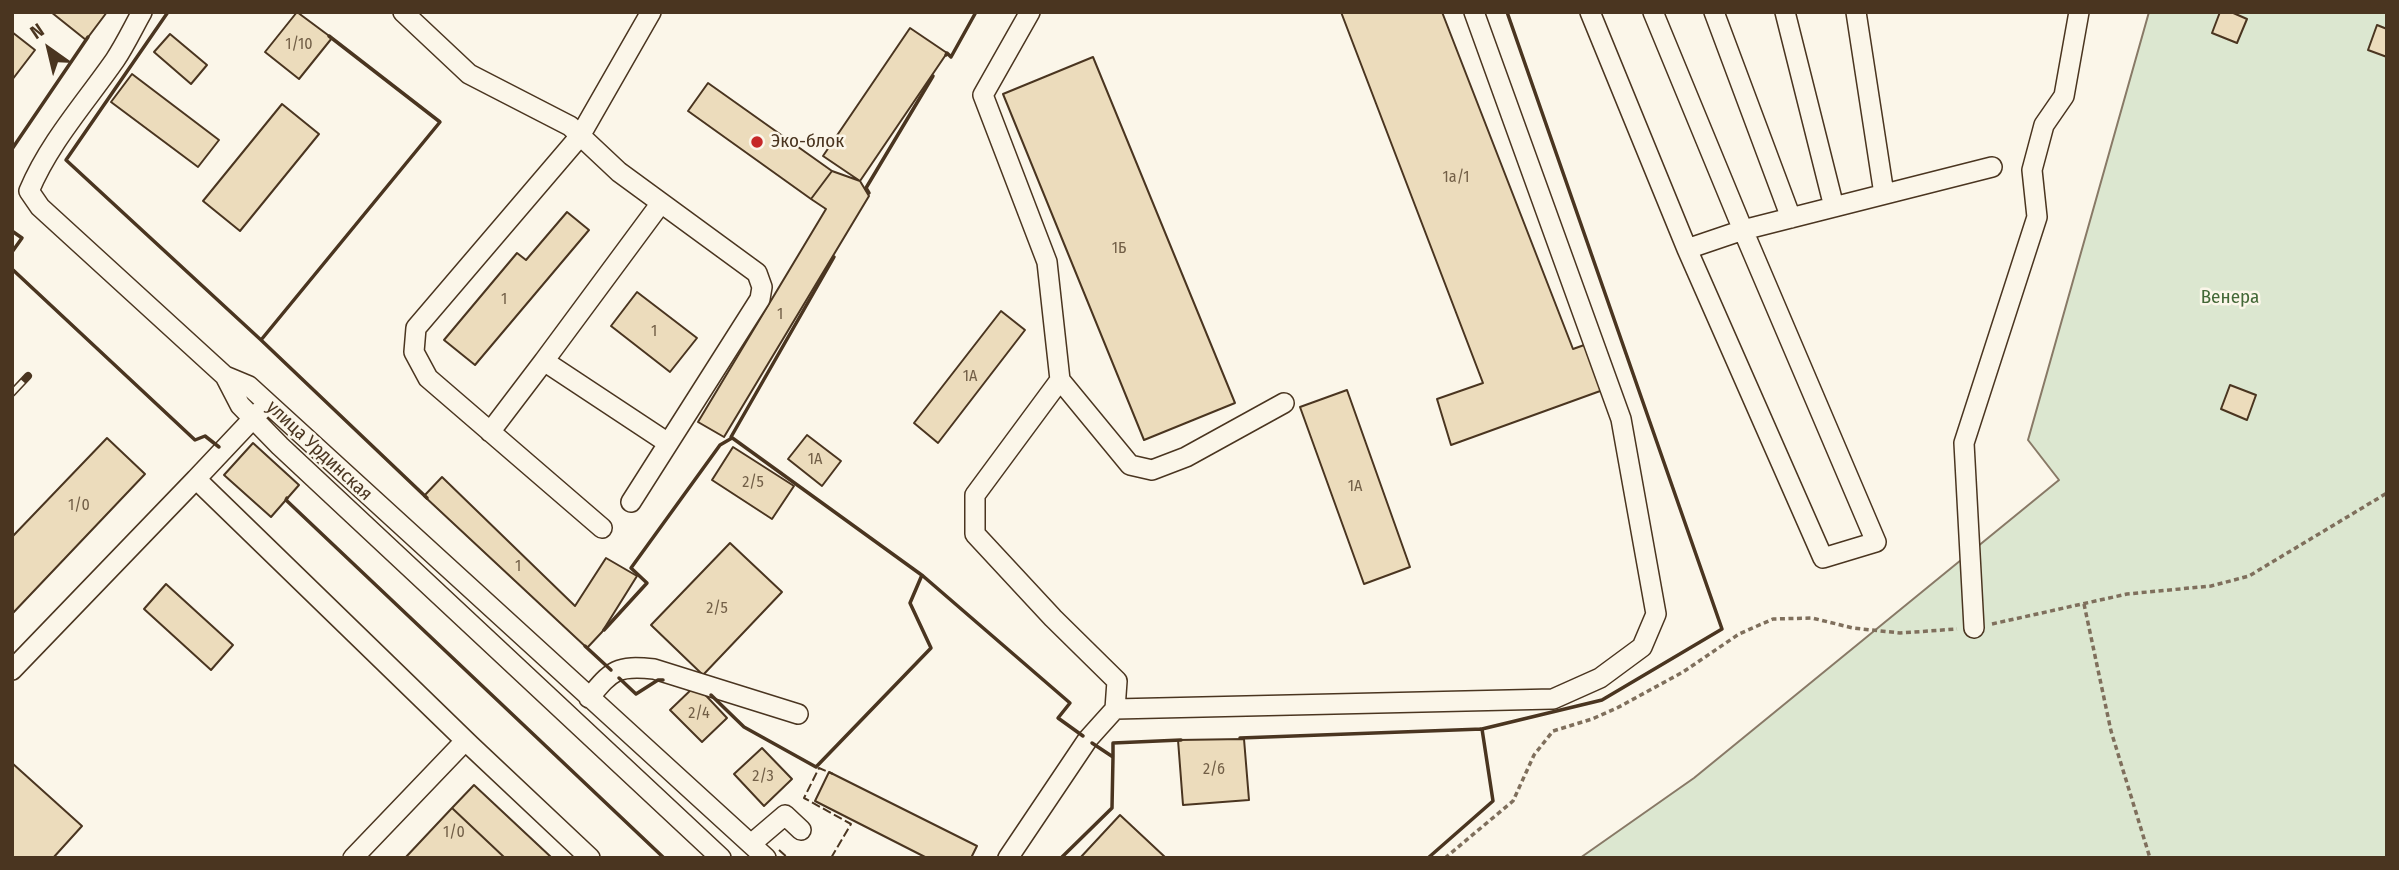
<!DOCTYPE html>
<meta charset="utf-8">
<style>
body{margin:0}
#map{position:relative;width:2399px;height:870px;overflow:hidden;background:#fbf6e9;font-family:"Fira Sans Condensed",sans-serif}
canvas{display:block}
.frame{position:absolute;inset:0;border:14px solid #4a3520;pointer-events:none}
.north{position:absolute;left:14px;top:14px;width:70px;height:70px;-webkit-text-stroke:5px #fbf6e9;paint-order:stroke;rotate:326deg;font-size:19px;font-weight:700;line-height:28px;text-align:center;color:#4a3520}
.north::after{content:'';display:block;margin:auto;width:24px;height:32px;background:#4a3520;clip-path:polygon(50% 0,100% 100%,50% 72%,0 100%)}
</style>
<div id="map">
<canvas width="2399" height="870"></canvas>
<div class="frame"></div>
<div class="north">N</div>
</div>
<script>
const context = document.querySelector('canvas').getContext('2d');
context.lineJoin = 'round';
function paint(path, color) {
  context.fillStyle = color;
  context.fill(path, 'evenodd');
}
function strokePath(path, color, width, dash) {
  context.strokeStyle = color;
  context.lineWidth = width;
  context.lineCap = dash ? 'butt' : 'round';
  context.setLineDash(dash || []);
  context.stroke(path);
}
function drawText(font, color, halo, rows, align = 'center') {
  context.font = font + ' "Fira Sans Condensed",sans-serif';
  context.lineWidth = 5;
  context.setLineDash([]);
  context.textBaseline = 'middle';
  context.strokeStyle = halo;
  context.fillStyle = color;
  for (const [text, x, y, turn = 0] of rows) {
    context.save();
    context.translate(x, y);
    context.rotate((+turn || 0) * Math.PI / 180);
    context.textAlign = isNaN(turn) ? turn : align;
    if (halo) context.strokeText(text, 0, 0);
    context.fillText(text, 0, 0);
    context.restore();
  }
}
const green = new Path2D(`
 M 2149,12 L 2387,12 L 2387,858 L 1580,858 L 1694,778 L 2059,480 L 2028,440 Z`);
paint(green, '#dce7d0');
strokePath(green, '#887966', 2);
const building = new Path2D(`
 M 51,12 L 107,12 L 86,40 Z
 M 297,12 L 332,38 L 299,79 L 265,52 Z
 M 1341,12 L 1442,12 L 1573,349 L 1587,344 L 1603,390 L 1451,445 L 1437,399 L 1483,383 Z
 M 2220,12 L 2231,12 L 2247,19 L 2237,43 L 2212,33 Z
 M 2377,25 L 2387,29 L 2387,57 L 2368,50 Z
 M 910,28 L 947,53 L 860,181 L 823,156 Z
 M 12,32 L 35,50 L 12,80 Z
 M 170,34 L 207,65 L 191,84 L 154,52 Z
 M 1093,57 L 1235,403 L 1144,440 L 1003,94 Z
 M 132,74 L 219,140 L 198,167 L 111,102 Z
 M 708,83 L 832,171 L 811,199 L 688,111 Z
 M 282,104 L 319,134 L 240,231 L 203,201 Z
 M 832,171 L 860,181 L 869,196 L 724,437 L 698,422 L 826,209 L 811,199 Z
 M 567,212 L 589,230 L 475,365 L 444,340 L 517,253 L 526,260 Z
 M 637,292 L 697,338 L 670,372 L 611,326 Z
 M 1001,311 L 1025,330 L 938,443 L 914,423 Z
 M 2230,385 L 2256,395 L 2247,420 L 2221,409 Z
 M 1347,390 L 1410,567 L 1364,584 L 1300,407 Z
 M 807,435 L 841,461 L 822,486 L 788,459 Z
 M 107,438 L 145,474 L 12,614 L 12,537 Z
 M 253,443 L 299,485 L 271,517 L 224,475 Z
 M 733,447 L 794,486 L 772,519 L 712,480 Z
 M 442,477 L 575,606 L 606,558 L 637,576 L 602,632 L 587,648 L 424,496 Z
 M 730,543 L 782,592 L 703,675 L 651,625 Z
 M 166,584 L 233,645 L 211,670 L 144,609 Z
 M 696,685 L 727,718 L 702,742 L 670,710 Z
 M 1244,739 L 1249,800 L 1183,805 L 1178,740 Z
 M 762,748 L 792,779 L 764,806 L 734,774 Z
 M 12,763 L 82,826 L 53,858 L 12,858 Z
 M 829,772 L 977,846 L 971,858 L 927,858 L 815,801 Z
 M 474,785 L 552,858 L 505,858 L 452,808 Z
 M 452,808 L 505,858 L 405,858 Z
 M 1120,815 L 1166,858 L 1080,858 Z`);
paint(building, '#ecdcbc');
strokePath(building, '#4a3520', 2);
const minor = new Path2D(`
 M 142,12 C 133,28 125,45 115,60 C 85,103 49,143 29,191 L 40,207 L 225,376 L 249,386 L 766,858
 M 403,12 L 469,74 L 570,126 L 619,172 L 757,273 L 762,287 L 760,299 L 631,502
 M 1590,12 L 1687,249 L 1823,558 L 1876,542 L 1743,230 L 1653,12
 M 1714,12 L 1791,218
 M 1785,12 L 1834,207
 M 1856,12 L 1884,194
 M 661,203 L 544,361 L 668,443
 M 1687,249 L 1743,230 L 1992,167
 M 225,376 L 240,405 L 280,446 L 721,858
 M 1060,380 L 1130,465 L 1152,470 L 1186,457 L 1284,403
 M 262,409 L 196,479 L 470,745 L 590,858
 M 490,432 L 544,361
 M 602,528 L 428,378 L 414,352 L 416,328 L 580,136 L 651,12
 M 1974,628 L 1964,443 L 2037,217 L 2032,170 L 2044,125 L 2064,96 L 2079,12
 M 12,670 L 196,479
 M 589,698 C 612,670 617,665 654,669 L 798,714
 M 1115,709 L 1553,699 L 1600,678 L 1642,647 L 1656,614 L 1621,419 L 1474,12
 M 751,844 L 785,815 L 801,830
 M 353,858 L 465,741
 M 1008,858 L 1088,739 L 1115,709 L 1117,681 L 1053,618 L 975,534 L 975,495 L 1060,380 L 1047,262 L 983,95 L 1030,12`);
strokePath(minor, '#4a3520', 22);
strokePath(new Path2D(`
 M 2084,604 L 2111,731 L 2150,858
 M 1992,624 L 2127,594 L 2211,586 L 2249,576 L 2387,493
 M 1445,858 L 1513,801 L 1534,755 L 1553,731 L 1592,719 L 1617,708 L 1683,672 L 1739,634 L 1773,619 L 1812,618 L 1853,628 L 1900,633 L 1957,629`), '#7f6f5c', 3.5, [5, 3.5]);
strokePath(minor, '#fbf6e9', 19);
const rail = new Path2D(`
 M 12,393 L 28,376`);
strokePath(rail, '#4a3520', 8);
strokePath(rail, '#fbf6e9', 5, [16]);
strokePath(new Path2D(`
 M 779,850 L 788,858
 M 831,858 L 851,824 L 804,798 L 819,768 L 833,774`), '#4a3520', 2, [9, 3.5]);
strokePath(new Path2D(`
 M 168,12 L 66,160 L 261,340 L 440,122 L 329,36
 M 946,55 L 947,53 L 951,57 L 976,12
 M 12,149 L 88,37
 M 869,193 L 866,188 L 933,76
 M 12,231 L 22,238 L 12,252
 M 834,257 L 731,437 L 923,576 L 1070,703 L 1058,718 L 1083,736
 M 12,269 L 195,440 L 205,436 L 219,447
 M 261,340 L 427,498
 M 287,498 L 286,500 L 664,858
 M 604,630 L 647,583 L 631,568 L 720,445 L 732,438
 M 585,646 L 611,670
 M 619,678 L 636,694 L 658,680 L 663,680
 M 711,695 L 744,727 L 816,767 L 931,648 L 910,603 L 922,575
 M 1240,738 L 1482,729 L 1602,700 L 1722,629 L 1507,12
 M 1092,743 L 1113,757 L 1113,743 L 1181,740
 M 1061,858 L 1112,808 L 1113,757
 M 1428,858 L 1493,801 L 1482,729 L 1480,729`), '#4a3520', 3.5);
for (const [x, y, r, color] of [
 [757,142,7,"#c62828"]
]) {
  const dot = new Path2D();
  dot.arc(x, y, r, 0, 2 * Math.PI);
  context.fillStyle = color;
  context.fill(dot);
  strokePath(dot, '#fbf6e9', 2.5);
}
drawText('16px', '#725f47', null, [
 ["1/10",299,45],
 ["1а/1",1456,178],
 ["1Б",1119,249],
 ["1",504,300],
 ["1",780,315],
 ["1",654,332],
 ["1А",970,377],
 ["1А",815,460],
 ["2/5",753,483],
 ["1А",1355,487],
 ["1/0",79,506],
 ["1",518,567],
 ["2/5",717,609],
 ["2/4",699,714],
 ["2/6",1214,770],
 ["2/3",763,777],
 ["1/0",454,833]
]);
drawText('19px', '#4a3520', '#fbf6e9', [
 ["Эко-блок",771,142]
], 'left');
drawText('19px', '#436837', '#fbf6e9', [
 ["Венера",2230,298]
]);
drawText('19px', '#4a3520', '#fbf6e9', [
 ["улица Урдинская",319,451,43]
]);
</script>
